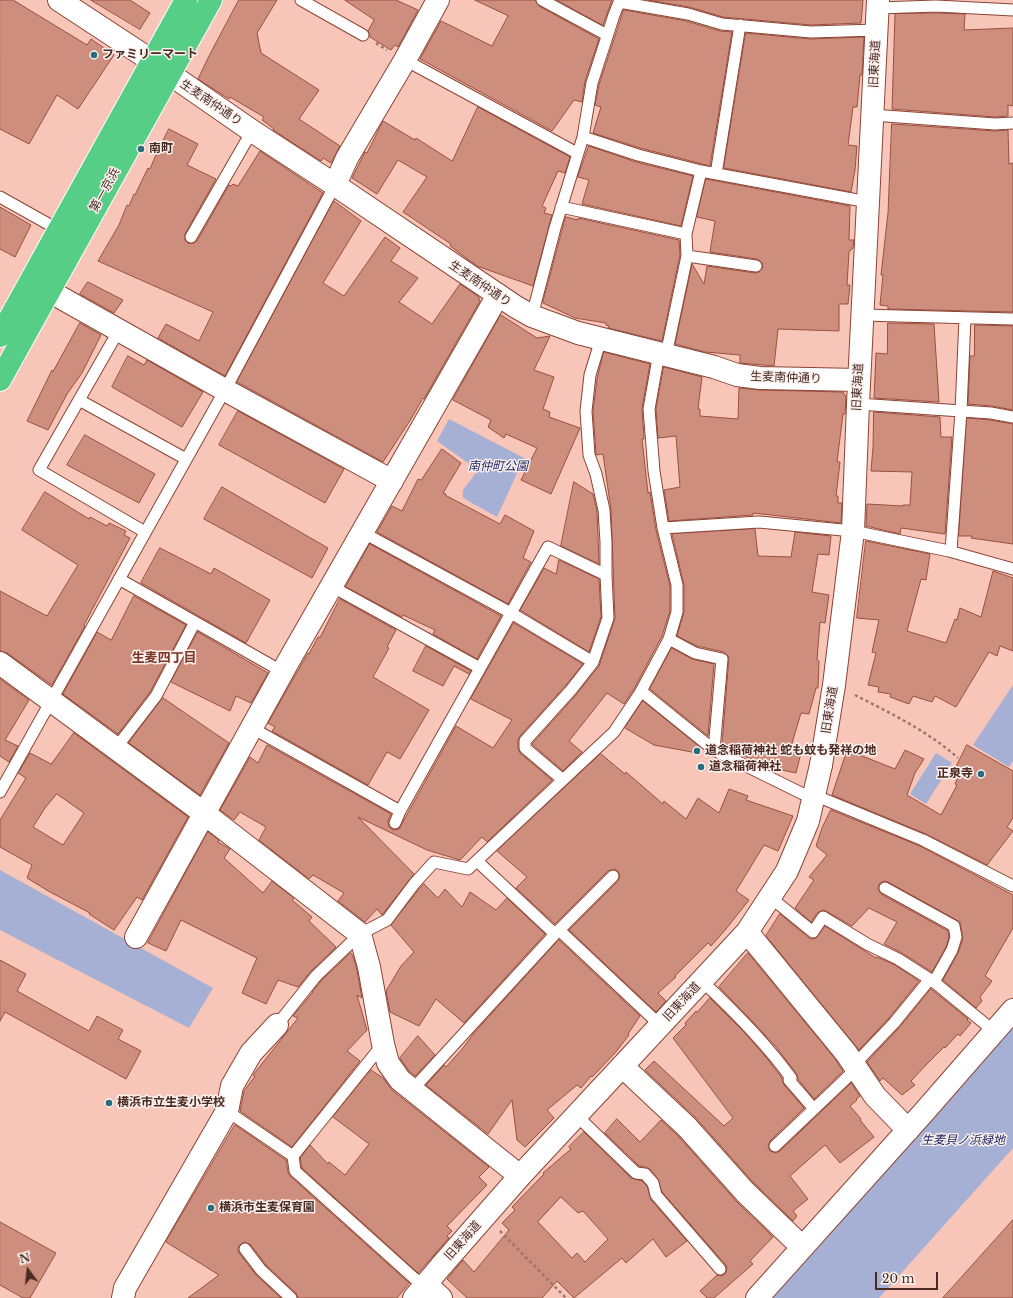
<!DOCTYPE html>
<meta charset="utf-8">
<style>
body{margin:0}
#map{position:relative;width:1013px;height:1298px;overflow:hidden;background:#f8c5b9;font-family:"Libre Baskerville",serif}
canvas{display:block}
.north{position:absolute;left:8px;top:1250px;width:40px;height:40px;-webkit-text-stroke:3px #faf1ef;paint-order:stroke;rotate:345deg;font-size:11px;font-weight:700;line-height:16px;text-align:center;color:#4a2922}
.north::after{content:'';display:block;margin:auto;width:14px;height:18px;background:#4a2922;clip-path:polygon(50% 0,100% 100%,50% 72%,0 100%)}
.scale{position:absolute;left:875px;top:1272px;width:63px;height:18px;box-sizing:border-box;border:2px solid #4a2922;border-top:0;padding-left:5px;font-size:12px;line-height:14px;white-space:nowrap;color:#4a2922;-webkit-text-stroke:3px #faf1ef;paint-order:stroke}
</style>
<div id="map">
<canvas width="1013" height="1298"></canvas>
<div class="north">N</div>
<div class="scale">20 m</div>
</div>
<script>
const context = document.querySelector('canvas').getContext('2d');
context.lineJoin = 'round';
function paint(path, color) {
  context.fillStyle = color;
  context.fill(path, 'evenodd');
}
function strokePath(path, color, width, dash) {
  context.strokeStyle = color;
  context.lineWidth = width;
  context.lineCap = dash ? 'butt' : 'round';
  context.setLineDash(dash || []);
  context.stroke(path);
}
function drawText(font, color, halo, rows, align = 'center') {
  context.font = font + ' "Libre Baskerville","Noto Sans JP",serif';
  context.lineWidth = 3;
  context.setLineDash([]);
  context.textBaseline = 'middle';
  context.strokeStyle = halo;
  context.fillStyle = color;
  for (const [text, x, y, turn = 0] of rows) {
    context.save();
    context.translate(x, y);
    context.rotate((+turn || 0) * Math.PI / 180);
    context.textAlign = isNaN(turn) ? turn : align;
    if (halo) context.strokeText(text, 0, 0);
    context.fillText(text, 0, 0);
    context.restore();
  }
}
paint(new Path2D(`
 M 449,419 L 524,458 L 497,517 L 463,498 L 463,490 L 478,470 L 437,441 Z
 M 1013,685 L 1013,761 L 1009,767 L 973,745 Z
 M 936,753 L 952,763 L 926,804 L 910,794 Z
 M 0,870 L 213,988 L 189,1028 L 0,930 Z
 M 1013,1021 L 1013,1148 L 879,1298 L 768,1298 Z`), '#a6b0d5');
const building = new Path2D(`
 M 0,0 L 13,0 L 87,45 L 91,39 L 114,55 L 78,109 L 57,95 L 29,144 L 0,129 Z
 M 91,0 L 130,0 L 150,13 L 140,29 Z
 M 239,0 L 277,0 L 257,33 L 261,53 L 319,90 L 299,119 L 340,146 L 331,163 L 323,158 L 321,161 L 273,130 L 274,129 L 262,120 L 264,117 L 230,97 L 229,99 L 198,79 L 209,56 Z
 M 345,0 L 396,0 L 418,10 L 398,47 L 395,45 L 391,50 L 370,37 L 368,31 L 374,20 Z
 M 475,0 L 535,0 L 539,6 L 599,39 L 585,81 L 582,102 L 574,100 L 552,131 L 420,59 L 441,21 L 492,46 L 508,16 Z
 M 557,0 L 612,0 L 603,25 Z
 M 648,0 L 863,0 L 861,23 L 811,25 L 723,17 L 689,7 Z
 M 624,10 L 686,21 L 720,31 L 732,32 L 710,166 L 640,148 L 593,133 L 601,107 L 595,105 L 599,85 Z
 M 936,13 L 965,14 L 964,30 L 1013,28 L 1013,106 L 1008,105 L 1008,116 L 995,117 L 892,109 L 895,14 Z
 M 746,33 L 810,39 L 864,37 L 862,75 L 860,75 L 857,107 L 853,107 L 848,145 L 857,146 L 855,170 L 851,192 L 724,168 Z
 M 478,107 L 570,157 L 565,173 L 558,171 L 542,206 L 546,208 L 544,213 L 552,215 L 533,286 L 477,266 L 450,246 L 451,244 L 403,212 L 427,177 L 398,160 L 377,194 L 352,178 L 365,152 L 367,153 L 383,121 L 415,140 L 416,138 L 452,161 Z
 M 892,124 L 995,131 L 1008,130 L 1009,164 L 1013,163 L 1013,312 L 888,309 L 888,306 L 880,305 L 883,275 L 881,275 L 888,213 Z
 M 169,129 L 198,144 L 187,165 L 216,179 L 185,234 L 185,240 L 188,243 L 194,243 L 197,241 L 229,185 L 231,186 L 233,184 L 238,186 L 260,151 L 323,193 L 225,376 L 158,338 L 166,324 L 199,341 L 213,312 L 98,261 L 119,225 L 127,205 L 129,206 L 134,194 L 135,195 L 148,168 L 150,169 L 155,157 Z
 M 589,146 L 636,162 L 693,176 L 681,226 L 582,204 L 589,180 L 578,177 Z
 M 706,179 L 850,206 L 849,240 L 854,240 L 853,248 L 849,252 L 847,285 L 850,285 L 848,304 L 839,304 L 839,331 L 778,329 L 774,366 L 740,363 L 740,355 L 705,352 L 675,344 L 692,264 L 704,284 L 707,266 L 755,273 L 759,272 L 763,267 L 762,263 L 757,259 L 710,252 L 715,221 L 697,217 Z
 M 334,201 L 361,221 L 323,283 L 344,296 L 385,237 L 400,248 L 391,261 L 418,278 L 399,302 L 432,324 L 460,284 L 478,296 L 480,301 L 424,399 L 423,398 L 411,419 L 383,462 L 237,382 Z
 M 0,207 L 31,225 L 15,257 L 0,249 Z
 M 566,217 L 578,220 L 578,218 L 679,240 L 680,255 L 662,341 L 608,328 L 609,326 L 606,325 L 606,323 L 575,318 L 543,303 Z
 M 88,282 L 123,300 L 114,313 L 80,294 Z
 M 501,315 L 537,338 L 550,336 L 534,370 L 554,377 L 543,409 L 550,412 L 549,417 L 580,428 L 551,494 L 521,480 L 537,448 L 506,434 L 504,438 L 488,427 L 491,420 L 453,400 Z
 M 80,323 L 101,335 L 82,373 L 67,394 L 48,430 L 27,421 L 52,370 L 53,371 Z
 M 888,323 L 934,324 L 939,402 L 874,398 L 876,353 L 887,354 Z
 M 975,325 L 1013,326 L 1013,410 L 992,406 L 968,404 L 970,356 L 974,356 Z
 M 604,352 L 650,364 L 642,408 L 644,439 L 642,439 L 648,493 L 650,492 L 656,530 L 670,586 L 670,611 L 662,636 L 634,689 L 624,704 L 607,693 L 569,741 L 582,752 L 563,771 L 532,744 L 576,695 L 599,666 L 615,618 L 611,510 L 603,454 L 596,455 L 596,454 L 593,411 L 597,379 Z
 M 128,356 L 144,365 L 147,360 L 203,392 L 182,427 L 112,387 Z
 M 664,367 L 702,377 L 698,409 L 700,409 L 700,416 L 738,419 L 739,388 L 760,390 L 843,392 L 846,397 L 845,414 L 843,414 L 837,462 L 840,462 L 836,496 L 838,496 L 838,503 L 842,503 L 841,523 L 753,513 L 753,515 L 669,521 L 664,490 L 680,487 L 676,436 L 658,438 L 656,409 Z
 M 238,411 L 344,469 L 325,503 L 219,445 Z
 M 874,412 L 940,417 L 941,437 L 952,437 L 945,534 L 901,528 L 900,534 L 866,526 L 867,504 L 903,506 L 903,505 L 910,505 L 912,472 L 871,471 L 873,447 Z
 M 967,418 L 990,420 L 1013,424 L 1013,544 L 971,538 L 972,536 L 959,536 Z
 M 85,435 L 155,474 L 139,503 L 67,465 Z
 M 442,449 L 461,463 L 443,493 L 446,494 L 445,495 L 500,524 L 505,515 L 534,531 L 523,558 L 531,562 L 508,604 L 377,532 L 392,506 L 402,511 L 418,479 L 421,480 Z
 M 574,482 L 593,494 L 597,511 L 599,564 L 561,546 Z
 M 222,487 L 328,548 L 312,578 L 204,519 Z
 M 45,492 L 89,519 L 90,517 L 107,526 L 109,523 L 126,531 L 124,535 L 130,538 L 84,625 L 85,626 L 52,685 L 7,653 L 0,651 L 0,591 L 47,616 L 78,565 L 22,530 Z
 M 755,529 L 758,556 L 791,557 L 795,532 L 831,536 L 829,555 L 818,554 L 812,592 L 829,595 L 825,623 L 820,622 L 817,660 L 819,661 L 818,688 L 816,688 L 809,714 L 801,713 L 790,750 L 801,753 L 796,773 L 763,766 L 762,763 L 741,755 L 742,748 L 722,744 L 729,657 L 724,652 L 697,646 L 677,636 L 684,612 L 684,585 L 672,534 Z
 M 866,541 L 930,554 L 926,580 L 921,579 L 907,631 L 946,643 L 955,619 L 957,620 L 960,608 L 981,617 L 993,571 L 1013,578 L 1013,651 L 1000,646 L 997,656 L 989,652 L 956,707 L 935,696 L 932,702 L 913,696 L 909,704 L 890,697 L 891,694 L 878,692 L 879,687 L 868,685 L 876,653 L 872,652 L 879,620 L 857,618 Z
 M 370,544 L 501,616 L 477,659 L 433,634 L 435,630 L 403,615 L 402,617 L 346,587 Z
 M 160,548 L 211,574 L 214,568 L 270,600 L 246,643 L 141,583 Z
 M 559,560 L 599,579 L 601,617 L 589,652 L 520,610 L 544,568 L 556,574 Z
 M 134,596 L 186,625 L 150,692 L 118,734 L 63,694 L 97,632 L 111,640 Z
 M 340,599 L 396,630 L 387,647 L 389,648 L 373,677 L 429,710 L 400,759 L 387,752 L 368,785 L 272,731 L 275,727 L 268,723 L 308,653 L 309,654 L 318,637 L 320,637 Z
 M 514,623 L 583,664 L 566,685 L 520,736 L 518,740 L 518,748 L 520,753 L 552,780 L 487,842 L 482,837 L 460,860 L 427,850 L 358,817 L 414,874 L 382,915 L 377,909 L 365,922 L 338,901 L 344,893 L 313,875 L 309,879 L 259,840 L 266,827 L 240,812 L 234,820 L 220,810 L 250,757 L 258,763 L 267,745 L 391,814 L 388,821 L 389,827 L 393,830 L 399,829 L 456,726 L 493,748 L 512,720 L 471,699 Z
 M 198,632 L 268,673 L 251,703 L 236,696 L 230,711 L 171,682 Z
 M 426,646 L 471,671 L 469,674 L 454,666 L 443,686 L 413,671 Z
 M 672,648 L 692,659 L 714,664 L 708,736 L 650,689 Z
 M 0,679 L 29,700 L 5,740 L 18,746 L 9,762 L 0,756 Z
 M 163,698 L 229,743 L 200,795 L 129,743 Z
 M 643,701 L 700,747 L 697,753 L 654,745 L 625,728 Z
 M 74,733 L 188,817 L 142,900 L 137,897 L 114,930 L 89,914 L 90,913 L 50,892 L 27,878 L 32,865 L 0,847 L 0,820 L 26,778 L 18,773 L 30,753 L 51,764 ZM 57,794 L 84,813 L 63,845 L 33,827 L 45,808 Z
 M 967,745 L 1013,771 L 1013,818 L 1007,827 L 1013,831 L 987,865 L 926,834 L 832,795 L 847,750 L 895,769 L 905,750 L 924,759 L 915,773 L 907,795 L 941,815 L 957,785 L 955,784 L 959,775 L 956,774 L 956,767 Z
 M 601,754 L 625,774 L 626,772 L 663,804 L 664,801 L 686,819 L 698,798 L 719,813 L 729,789 L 748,796 L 746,800 L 793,816 L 778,851 L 764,845 L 736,891 L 749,900 L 726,929 L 711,946 L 708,943 L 675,976 L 676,977 L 658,993 L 666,1001 L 656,1012 L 569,930 L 618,881 L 620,877 L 618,871 L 614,869 L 608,871 L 555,924 L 516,888 L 527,877 L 497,851 Z
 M 831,810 L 920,846 L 1013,895 L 1013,928 L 985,976 L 992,981 L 980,997 L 982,1001 L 976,1008 L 943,980 L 958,953 L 963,939 L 960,922 L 888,882 L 884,881 L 879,884 L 878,889 L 881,894 L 948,931 L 949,937 L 946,947 L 932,972 L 902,953 L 884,944 L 897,922 L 869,908 L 852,926 L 824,910 L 817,913 L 811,922 L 795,908 L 814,880 L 809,877 L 827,855 L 816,846 L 822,828 Z
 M 208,832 L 219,840 L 218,842 L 230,849 L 224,858 L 263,893 L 272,881 L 294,898 L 292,900 L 312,917 L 309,921 L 336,947 L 311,971 L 298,987 L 278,980 L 266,1004 L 242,993 L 257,958 L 181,920 L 166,951 L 148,943 Z
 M 424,884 L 438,898 L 445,889 L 462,907 L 470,892 L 496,910 L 507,898 L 545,934 L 464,1023 L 436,999 L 419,1026 L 390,1012 L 386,991 L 401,966 L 414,952 L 391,925 Z
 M 780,914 L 809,938 L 813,939 L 816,938 L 825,926 L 876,958 L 877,957 L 895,965 L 919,981 L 889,1018 L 859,1050 L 766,936 Z
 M 559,940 L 640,1016 L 628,1034 L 629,1035 L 615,1053 L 592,1077 L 591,1076 L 581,1088 L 577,1085 L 547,1110 L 554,1118 L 525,1147 L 517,1140 L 512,1100 L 488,1134 L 426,1085 L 444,1065 L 446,1067 L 463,1048 L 474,1033 Z
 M 351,953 L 353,956 L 357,970 L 362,998 L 357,995 L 367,1030 L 347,1051 L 360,1061 L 292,1147 L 240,1111 L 244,1091 L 255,1076 L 253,1075 L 298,1018 L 293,1016 L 313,992 L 312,992 L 321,981 Z
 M 748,953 L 836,1060 L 843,1071 L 814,1099 L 798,1079 L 797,1074 L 776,1047 L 754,1023 L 719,987 Z
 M 0,960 L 26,974 L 17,991 L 89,1031 L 97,1016 L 123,1030 L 118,1039 L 141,1051 L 126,1079 L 5,1012 L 0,1021 Z
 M 931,989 L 968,1019 L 967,1020 L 971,1023 L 960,1036 L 958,1034 L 945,1048 L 944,1047 L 926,1065 L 911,1081 L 915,1085 L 902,1095 L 883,1078 L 880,1081 L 867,1062 L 899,1028 Z
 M 710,998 L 744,1032 L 765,1056 L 782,1078 L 784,1085 L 804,1108 L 770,1141 L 768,1147 L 770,1151 L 776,1153 L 780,1151 L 851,1083 L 860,1096 L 856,1099 L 857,1100 L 850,1106 L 861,1119 L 860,1120 L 874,1137 L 840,1163 L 825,1145 L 790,1176 L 808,1199 L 793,1211 L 797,1216 L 793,1221 L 754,1183 L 696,1118 L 645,1070 L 654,1061 L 724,1126 L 733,1118 L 673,1038 L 686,1025 L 685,1023 L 696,1011 L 697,1012 Z
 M 418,1036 L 435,1055 L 415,1076 L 409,1071 L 400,1058 Z
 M 371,1070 L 383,1078 L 392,1090 L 489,1167 L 479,1177 L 487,1185 L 447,1226 L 452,1231 L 447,1236 L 449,1238 L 418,1273 L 302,1168 L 300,1158 L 310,1145 L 328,1164 L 329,1162 L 345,1175 L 369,1144 L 333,1117 Z
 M 617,1119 L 640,1142 L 661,1120 L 678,1136 L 736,1201 L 773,1237 L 750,1261 L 753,1264 L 714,1298 L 707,1298 L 700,1291 L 717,1275 L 721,1276 L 725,1274 L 727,1268 L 726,1265 L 662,1192 L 658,1179 L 650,1169 L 646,1167 L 639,1166 L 605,1133 Z
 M 235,1125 L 286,1160 L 288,1172 L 290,1176 L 409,1283 L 397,1298 L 298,1298 L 296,1293 L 266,1265 L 251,1245 L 244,1242 L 239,1246 L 238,1250 L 239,1253 L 256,1275 L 281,1298 L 188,1298 L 219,1275 L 166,1242 Z
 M 584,1132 L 631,1178 L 642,1181 L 647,1186 L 651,1200 L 687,1241 L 666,1257 L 653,1239 L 626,1263 L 622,1258 L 574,1298 L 557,1281 L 542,1298 L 467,1298 L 447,1279 L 463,1260 L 474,1272 L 509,1230 L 502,1223 L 515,1210 L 512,1207 L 544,1174 L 543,1173 L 571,1149 L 569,1147 ZM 561,1197 L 578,1213 L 583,1211 L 608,1239 L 585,1262 L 577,1253 L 572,1258 L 538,1222 Z
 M 1013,1220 L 1013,1298 L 943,1298 Z
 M 0,1222 L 56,1253 L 30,1298 L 23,1298 L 0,1285 Z`);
paint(building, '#ce8e7e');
strokePath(building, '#99503f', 1);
const lane = new Path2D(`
 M 301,0 L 363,35
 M 542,0 L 607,35
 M 619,2 L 688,14 L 722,24 L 811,32 L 877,30
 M 878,8 L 936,6 L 1013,10
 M 405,60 L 577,153
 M 872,115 L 995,124 L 1013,123
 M 583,137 L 638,155 L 701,171 L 868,202
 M 716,174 L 740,25
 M 0,197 L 59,230
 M 561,207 L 686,234 L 701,171
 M 191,237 L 252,131
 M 687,256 L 756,266
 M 862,315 L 1013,319
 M 532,316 L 555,228 L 583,137 L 592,83 L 614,15 L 620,0
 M 119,330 L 39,470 L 145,532
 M 666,355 L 687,256 L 686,234
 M 79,400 L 186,459
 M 858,404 L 991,413 L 1013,417
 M 663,528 L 759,522 L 853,531 L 949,551 L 1013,569
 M 362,532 L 511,613 L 593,662
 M 951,551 L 961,411 L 965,318
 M 119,579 L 283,672
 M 331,586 L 480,668
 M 669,639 L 695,653 L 722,659 L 714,750 L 803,794 L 814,795 L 923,840 L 1013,886
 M 641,691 L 714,750
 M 252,728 L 400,811
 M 116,748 L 156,696 L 195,622
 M 563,780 L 525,748 L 525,741 L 571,690 L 593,662 L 608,618 L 606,575 L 606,542 L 604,510 L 596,474 L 589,455 L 586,411 L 590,375 L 601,339
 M 0,792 L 225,390 L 335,185
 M 395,823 L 400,811 L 548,547 L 606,575
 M 477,861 L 555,934
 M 885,888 L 954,926 L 956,937 L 952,950 L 934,982
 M 770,897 L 813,932 L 823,917 L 867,944 L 898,959 L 934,982 L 995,1032
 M 559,930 L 660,1025
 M 702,981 C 734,1011 765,1042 791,1078 L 789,1080 L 814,1109
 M 277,1025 L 316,976 L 360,934 L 387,920 L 414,884 L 434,862 L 468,869 L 614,732 L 640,693 L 669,639 L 677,612 L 677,585 L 663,528 L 654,471 L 649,409 L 659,353
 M 383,1044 L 293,1156 L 295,1171 L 415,1279 L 426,1284
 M 854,1065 L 894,1023 L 930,979
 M 413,1089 L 555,934 L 613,876
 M 227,1111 L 293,1156
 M 576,1115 L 636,1173 L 645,1174 L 653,1183 L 656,1195 L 720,1269
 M 775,1146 L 856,1069
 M 245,1249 L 261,1270 L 291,1298`);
const street = new Path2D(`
 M 59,0 L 152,61
 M 335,185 L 347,158 L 405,60 L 438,0
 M 49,291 L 225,390 L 392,481
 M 858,404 L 878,0
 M 0,663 L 205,814 L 360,934 L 369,967 L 383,1044 L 388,1063 L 400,1080 L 520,1176
 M 747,932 L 846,1053 L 875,1096 L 908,1130
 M 136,937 L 288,662 L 498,295
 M 622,1066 L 687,1127 L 745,1192 L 802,1247
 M 600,1090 L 747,932 L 787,871 L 808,821 L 821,765
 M 426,1284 L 441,1298
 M 123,1298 L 125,1288 L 227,1111 L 232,1086 L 251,1053 L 277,1025
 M 414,1298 L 442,1265
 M 757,1298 L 924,1112 L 1013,1010`);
const secondary = new Path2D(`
 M 154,63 L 252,131 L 335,185 L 516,307 L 532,316 L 578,333 L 714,367 L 737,375 L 760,378 L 859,380
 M 821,765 L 834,685 L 853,531 L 858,404
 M 442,1265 L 520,1176 L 600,1090`);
const highway = new Path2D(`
 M 0,336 L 186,0
 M 0,380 L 211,0`);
strokePath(lane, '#8c4434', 13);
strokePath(street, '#8c4434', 24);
strokePath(secondary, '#8c4434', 24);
strokePath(highway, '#fff', 24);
strokePath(new Path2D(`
 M 376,43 L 387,50
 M 855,695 C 890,713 928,731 958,758
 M 500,1231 L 566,1298`), '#9e756b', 2.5, [3, 3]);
strokePath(lane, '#fff', 11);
strokePath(street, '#fff', 22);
strokePath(secondary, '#fff', 22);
strokePath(highway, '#57ce86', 22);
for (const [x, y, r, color] of [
 [94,55,4,"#276d7b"],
 [141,149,4,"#276d7b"],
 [697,751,4,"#276d7b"],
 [701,767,4,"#276d7b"],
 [981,774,4,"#276d7b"],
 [109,1103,4,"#276d7b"],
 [211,1208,4,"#276d7b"]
]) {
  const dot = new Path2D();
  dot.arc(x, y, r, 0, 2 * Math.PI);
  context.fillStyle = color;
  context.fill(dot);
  strokePath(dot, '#faf1ef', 1.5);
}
drawText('bold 12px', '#4a2922', '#faf1ef', [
 ["ファミリーマート",102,55],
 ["南町",149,149],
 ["道念稲荷神社 蛇も蚊も発祥の地",705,751],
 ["道念稲荷神社",709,767],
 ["正泉寺",973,774,"right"],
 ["横浜市立生麦小学校",117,1103],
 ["横浜市生麦保育園",219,1208]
], 'left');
drawText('12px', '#4a2922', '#faf1ef', [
 ["旧東海道",875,64,-87],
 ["生麦南仲通り",211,103,34],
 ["第一京浜",105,190,-61],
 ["生麦南仲通り",480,284,34],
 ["生麦南仲通り",786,378,2],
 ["旧東海道",858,387,-87],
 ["旧東海道",830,710,-81],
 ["旧東海道",682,1002,-47],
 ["旧東海道",463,1241,-48]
]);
drawText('italic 12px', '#1f2465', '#faf1ef', [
 ["南仲町公園",498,467],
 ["生麦貝ノ浜緑地",963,1141]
]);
drawText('bold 13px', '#7b3526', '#faf1ef', [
 ["生麦四丁目",164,658]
]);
</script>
